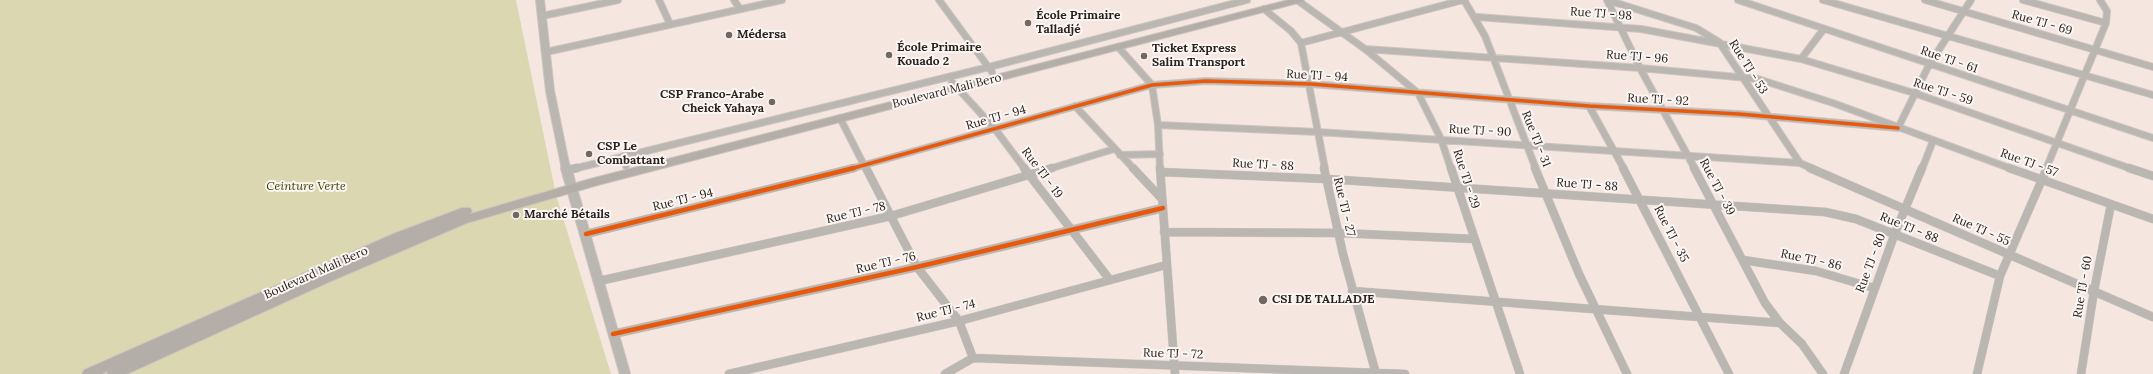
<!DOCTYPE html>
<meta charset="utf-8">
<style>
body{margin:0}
canvas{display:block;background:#f5e7e0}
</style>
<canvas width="2153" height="374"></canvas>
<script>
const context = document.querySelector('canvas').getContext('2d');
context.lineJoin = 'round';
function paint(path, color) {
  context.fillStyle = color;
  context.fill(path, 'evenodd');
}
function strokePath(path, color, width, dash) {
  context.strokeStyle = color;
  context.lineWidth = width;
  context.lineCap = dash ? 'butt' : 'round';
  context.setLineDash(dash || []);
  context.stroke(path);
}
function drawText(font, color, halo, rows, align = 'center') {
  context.font = font + ' Lora,serif';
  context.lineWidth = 4;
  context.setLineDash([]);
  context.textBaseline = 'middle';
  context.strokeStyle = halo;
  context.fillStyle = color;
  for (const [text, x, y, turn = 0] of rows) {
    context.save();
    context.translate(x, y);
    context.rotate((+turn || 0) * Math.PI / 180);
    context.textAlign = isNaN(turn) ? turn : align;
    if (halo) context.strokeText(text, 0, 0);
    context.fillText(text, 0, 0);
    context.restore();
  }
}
paint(new Path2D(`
 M 0,0 L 516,0 L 556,195 L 611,374 L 0,374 Z`), '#dad7b1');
const minorFar1 = new Path2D(`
 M 659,0 L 670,24
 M 734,0 L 740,9
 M 939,0 L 992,72
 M 1297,0 L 1365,49 L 1418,93 L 1441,139 L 1451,169
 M 1464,0 L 1485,36 L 1536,169
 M 1607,0 L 1640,68 L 1695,169
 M 1607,0 L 1696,28 L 1719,42 L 1800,163
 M 1738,0 L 2153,138
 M 1823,0 L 2153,95
 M 1925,0 L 2153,67
 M 2023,0 L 2106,23
 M 1264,9 L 1291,31 L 1301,43 L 1325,169
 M 542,16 L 618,0
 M 1477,17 L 1641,29 L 1801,59 L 1914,93 L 2132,169
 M 1301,43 L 1463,0
 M 1119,48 L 1152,85 L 1158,125 L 1160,169
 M 1365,49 L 1640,68 L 1758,79 L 1833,103 L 2012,169
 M 546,52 L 782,0
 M 1801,59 L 1823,30
 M 952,82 L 995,129 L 1025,169
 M 1075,106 L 1134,169
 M 1589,106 L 1624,169
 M 840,118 L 866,169
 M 1158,125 L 1318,132 L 1800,163 L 1813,169
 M 1898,128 L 1929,65 L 1971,0
 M 1120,155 L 1160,154
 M 623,156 L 626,166
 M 573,169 L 989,67 L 1247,0
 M 850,169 L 1152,85 L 1206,81 L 1311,84 L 1589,106 L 1739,114 L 1898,128
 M 1049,169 L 1114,149
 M 1922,169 L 1933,141
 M 2046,169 L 2106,23 L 2107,11 L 2100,0`);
const minor = new Path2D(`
 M 866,168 L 917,267 L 959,321 L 973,358
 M 1024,168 L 1110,280
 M 1133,168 L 1162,199
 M 1160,168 L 1175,374
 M 1324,168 L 1343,254 L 1376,374
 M 1451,168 L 1520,374
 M 1535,168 L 1579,274 L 1627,374
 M 1623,168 L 1729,374
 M 1694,168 L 1765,303 L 1780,323 L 1802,344 L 1823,374
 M 1810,168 L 2153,317
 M 2009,168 L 2153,219
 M 2129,168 L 2153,176
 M 567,170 L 577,168
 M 1161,172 L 1327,179 L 1825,212 L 1856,219 L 2000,276
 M 1164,232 L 1339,233 L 1474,239
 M 586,234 L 854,168
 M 1743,260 L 1816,271 L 1874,288
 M 599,281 L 891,216 L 1052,168
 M 1352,291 L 1780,323
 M 613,334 L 917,267 L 1163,208
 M 729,374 L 959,321 L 1166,265
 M 945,374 L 973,358 L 1405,374
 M 1844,374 L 1895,233 L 1922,168
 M 1977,374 L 2000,276 L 2047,168
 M 2081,374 L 2094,291 L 2111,204`);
const tertiaryFar1 = new Path2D(`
 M 540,0 L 550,91 L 566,169`);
const tertiary = new Path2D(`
 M 566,168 L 625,374`);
const primary = new Path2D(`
 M 1288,0 L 1304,0 L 1302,2 L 598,185 L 467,223 L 329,282 L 127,374 L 107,374 L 108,371 L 102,374 L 82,374 L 84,370 L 393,234 L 462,208 L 470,208 L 472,211 L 470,214 L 590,179 Z`);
strokePath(minorFar1, '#cfc4bf', 8);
strokePath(minor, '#cfc4bf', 9);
strokePath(tertiaryFar1, '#cfc4bf', 10);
strokePath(tertiary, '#cfc4bf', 12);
strokePath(primary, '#cfc4bf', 2);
strokePath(minorFar1, '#bab6b1', 6);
strokePath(minor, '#bab6b1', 8);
strokePath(tertiaryFar1, '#bab6b1', 8);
strokePath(tertiary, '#bab6b1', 10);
paint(primary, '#b4aea9');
strokePath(new Path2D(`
 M 850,169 L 1152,85 L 1206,81 L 1311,84 L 1589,106 L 1739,114 L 1898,128`), '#e8590c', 3.5);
strokePath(new Path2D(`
 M 586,234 L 854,168
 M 613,334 L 917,267 L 1163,208`), '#e8590c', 4.5);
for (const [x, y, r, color] of [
 [1028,23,4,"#726761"],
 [729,35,4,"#726761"],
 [889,55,4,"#726761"],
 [1144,56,4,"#726761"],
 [772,102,4,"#726761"],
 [589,154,4,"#726761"],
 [516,215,4,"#726761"],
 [1263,300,5,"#726761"]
]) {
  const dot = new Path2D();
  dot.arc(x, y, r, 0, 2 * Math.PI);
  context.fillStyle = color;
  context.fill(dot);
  strokePath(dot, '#fbf6f3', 1.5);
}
drawText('12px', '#2b221d', '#fbf6f3', [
 ["Rue TJ - 98",1601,14,4],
 ["Rue TJ - 69",2042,23,16],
 ["Rue TJ - 96",1637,57,4],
 ["Rue TJ - 61",1949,60,19],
 ["Rue TJ - 53",1748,67,58],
 ["Rue TJ - 94",1317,76,3],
 ["Boulevard Mali Bero",947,91,-14],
 ["Rue TJ - 59",1943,92,18],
 ["Rue TJ - 92",1658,100,3],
 ["Rue TJ - 94",996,118,-16],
 ["Rue TJ - 90",1480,131,3],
 ["Rue TJ - 31",1536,139,68],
 ["Rue TJ - 57",2029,163,20],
 ["Rue TJ - 88",1263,165,3],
 ["Rue TJ - 19",1042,173,53],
 ["Rue TJ - 29",1466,179,72],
 ["Rue TJ - 88",1587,185,4],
 ["Rue TJ - 39",1717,187,62],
 ["Rue TJ - 94",683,200,-14],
 ["Rue TJ - 27",1344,207,77],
 ["Rue TJ - 78",856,213,-13],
 ["Rue TJ - 88",1909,228,22],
 ["Rue TJ - 55",1981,230,24],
 ["Rue TJ - 35",1671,234,63],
 ["Rue TJ - 86",1811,260,12],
 ["Rue TJ - 76",886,263,-13],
 ["Rue TJ - 80",1871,263,-69],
 ["Boulevard Mali Bero",316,273,-24],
 ["Rue TJ - 60",2083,287,-80],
 ["Rue TJ - 74",946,311,-14],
 ["Rue TJ - 72",1173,354,2]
]);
drawText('bold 12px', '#2b221d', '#fbf6f3', [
 ["École Primaire",1036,16],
 ["Talladjé",1036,30],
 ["Médersa",737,35],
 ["École Primaire",897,48],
 ["Kouado 2",897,62],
 ["Ticket Express",1152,49],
 ["Salim Transport",1152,63],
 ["CSP Franco-Arabe",764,95,"right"],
 ["Cheick Yahaya",764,109,"right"],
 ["CSP Le",597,147],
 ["Combattant",597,161],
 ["Marché Bétails",524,215],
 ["CSI DE TALLADJE",1272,300]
], 'left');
drawText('italic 12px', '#434600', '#fbf6f3', [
 ["Ceinture Verte",306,187]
]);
</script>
